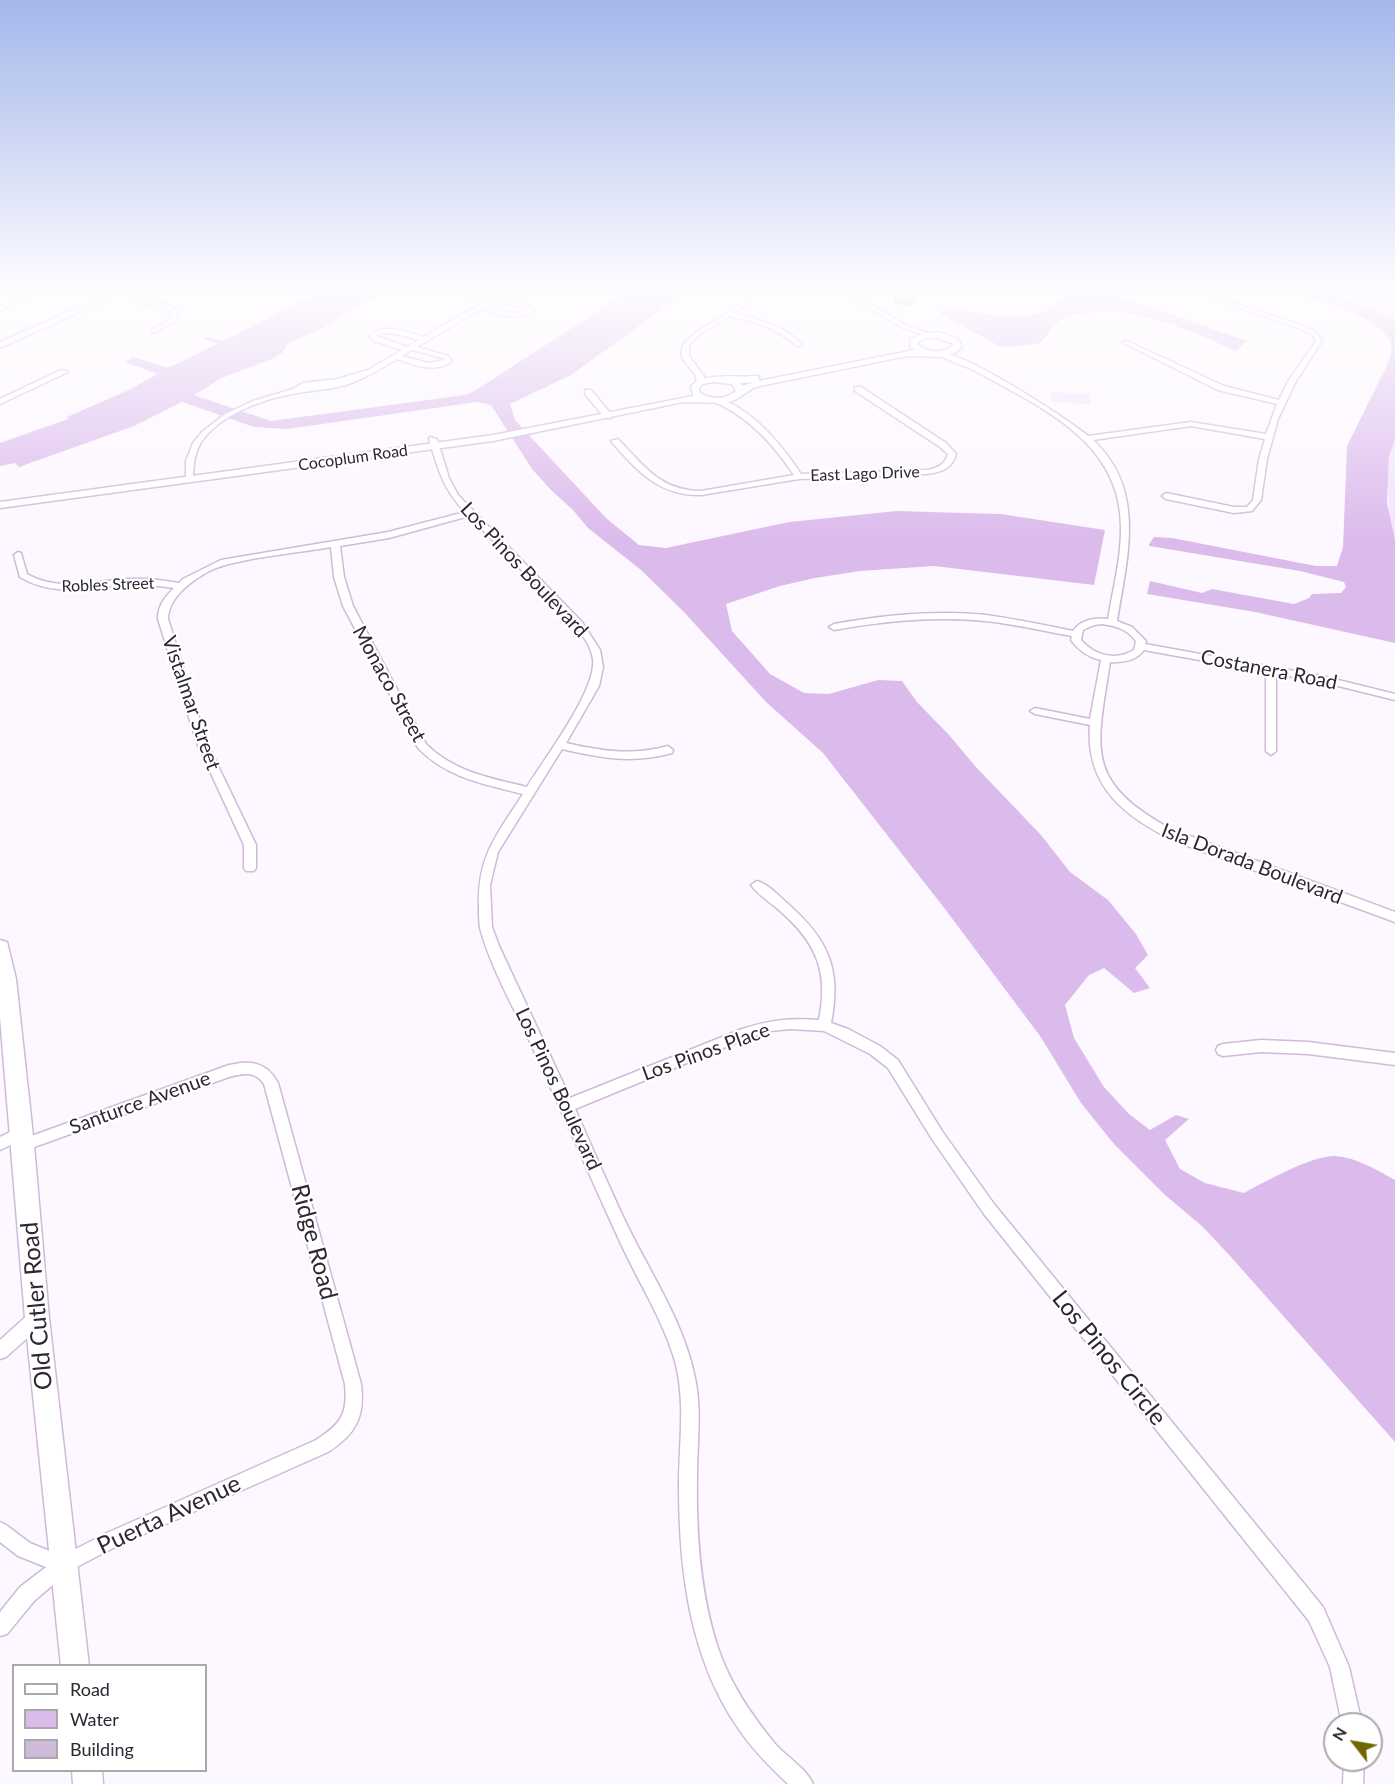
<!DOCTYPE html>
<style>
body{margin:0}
#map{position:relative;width:1395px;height:1784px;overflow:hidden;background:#fdf8ff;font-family:Lato,sans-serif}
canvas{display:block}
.legend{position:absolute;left:12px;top:1664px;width:195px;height:108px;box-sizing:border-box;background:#fff;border:2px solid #aba8ad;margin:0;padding:8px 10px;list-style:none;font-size:18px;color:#2e2632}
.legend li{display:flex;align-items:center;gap:12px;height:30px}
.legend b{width:30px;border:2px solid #aba8ad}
.north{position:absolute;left:1323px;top:1712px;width:60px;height:60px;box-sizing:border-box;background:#fff;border:2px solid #aba8ad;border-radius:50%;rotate:301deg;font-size:16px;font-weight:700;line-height:24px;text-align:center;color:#2e2632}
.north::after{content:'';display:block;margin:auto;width:21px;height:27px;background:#706700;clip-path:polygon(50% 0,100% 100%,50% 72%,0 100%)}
</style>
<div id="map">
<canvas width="1395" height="1784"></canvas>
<ul class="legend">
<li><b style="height:8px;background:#fff"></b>Road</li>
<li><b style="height:16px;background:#dbbbec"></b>Water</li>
<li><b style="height:16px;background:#cfbada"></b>Building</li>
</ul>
<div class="north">N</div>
</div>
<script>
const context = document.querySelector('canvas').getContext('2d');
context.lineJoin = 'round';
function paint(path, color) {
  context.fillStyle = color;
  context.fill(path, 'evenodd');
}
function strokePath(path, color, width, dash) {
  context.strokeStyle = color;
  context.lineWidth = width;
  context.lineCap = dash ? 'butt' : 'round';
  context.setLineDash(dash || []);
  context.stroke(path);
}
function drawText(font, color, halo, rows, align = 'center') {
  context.font = font + ' Lato,sans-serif';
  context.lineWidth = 4.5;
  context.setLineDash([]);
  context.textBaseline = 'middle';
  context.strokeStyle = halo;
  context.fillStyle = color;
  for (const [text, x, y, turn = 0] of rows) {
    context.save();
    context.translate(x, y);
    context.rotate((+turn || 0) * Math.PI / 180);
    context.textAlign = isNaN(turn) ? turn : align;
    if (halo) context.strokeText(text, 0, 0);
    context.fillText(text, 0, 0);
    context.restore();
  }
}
paint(new Path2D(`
 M 1314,289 L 1395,289 L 1395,319 L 1368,307 Z
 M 1050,392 L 1089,394 L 1091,404 L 1052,402 Z
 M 1395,440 L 1395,540 C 1388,506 1383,473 1395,440 Z`), '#f3e3fc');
paint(new Path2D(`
 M 325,289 L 399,289 C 390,294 381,296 371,300 C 358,305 348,313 336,319 L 335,322 L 288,344 L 282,353 L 274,358 L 222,378 L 194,395 L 271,421 L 465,395 L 476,390 L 632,289 L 690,289 L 571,375 L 510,404 L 515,420 L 606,518 L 639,545 L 666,548 L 789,522 L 897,511 L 1001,514 L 1105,530 L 1094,585 L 934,566 L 860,571 L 815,578 L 780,586 L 726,604 L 732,631 L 770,674 L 804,693 L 829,694 L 878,680 L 902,681 L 917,702 L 950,736 L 975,766 L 1041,835 L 1070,872 L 1108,900 L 1136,934 L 1148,955 L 1135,968 L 1150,988 L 1134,993 L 1104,968 L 1089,975 L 1065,1005 L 1074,1038 L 1104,1087 L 1129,1114 L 1150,1130 L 1176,1115 L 1189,1119 L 1165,1140 L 1180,1169 L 1205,1183 L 1244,1193 C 1264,1182 1313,1155 1335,1156 C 1356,1157 1377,1170 1395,1180 L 1395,1442 L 1231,1257 L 1203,1227 L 1165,1195 L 1114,1144 L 1081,1103 L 1040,1036 L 945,909 L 823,753 L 766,702 L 683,611 L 641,570 L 588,528 L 573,510 L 552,491 L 532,469 L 491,405 L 477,402 L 287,429 L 254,427 L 182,402 L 134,426 L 19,467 L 15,463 L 0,466 L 0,443 L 68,419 L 67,417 L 131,389 L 157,374 L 125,362 L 133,357 L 165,367 L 172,366 L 217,344 L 204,339 L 207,337 L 223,341 Z
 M 1066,289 L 1100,289 L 1247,341 L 1236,351 C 1190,331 1147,309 1096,312 C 1083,313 1071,314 1060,320 C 1052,325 1047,337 1039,344 L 1008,347 L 999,346 L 941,314 L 942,309 L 949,308 C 988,313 1038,330 1068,294 Z
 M 1278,289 L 1314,289 L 1368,307 L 1395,319 L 1395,440 L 1389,457 L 1387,502 L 1395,540 L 1395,643 L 1255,612 L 1147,594 L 1150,581 L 1202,593 L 1212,589 L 1294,604 L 1309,598 L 1312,594 L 1341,593 L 1346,587 L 1344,582 L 1300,571 L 1149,546 L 1149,544 L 1154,537 L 1172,538 L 1316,566 L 1337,566 L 1343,547 L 1347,446 L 1389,361 C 1391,353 1393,346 1389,339 C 1371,311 1308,299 1278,289 Z`), '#dbbbec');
const minor = new Path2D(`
 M 41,289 L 49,289 L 0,311 L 0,307 Z
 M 124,289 L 136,299 L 167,304 L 178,310 L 176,320 L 156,332 L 152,332 L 152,330 L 170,319 L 172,312 L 165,308 L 132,302 L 121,291 Z
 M 453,289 L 460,289 L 463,292 L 490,298 L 505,289 L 513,289 L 499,298 L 527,305 L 533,310 C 518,323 498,314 481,309 L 417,347 L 448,356 L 452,361 C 435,374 414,365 397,359 C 378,370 360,382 338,387 C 323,390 307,391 292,394 C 261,400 218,415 200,444 C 194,455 193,468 193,480 L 186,482 L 186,461 L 193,443 L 202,432 L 225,414 L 253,401 L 293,389 L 303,383 L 337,379 L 368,370 L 402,350 L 374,341 L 369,336 C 385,322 406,332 424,337 L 485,301 L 459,294 ZM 494,301 L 523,307 L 526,310 L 513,313 L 485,306 ZM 384,333 L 397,334 L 419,340 L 407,347 L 376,336 ZM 412,350 L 443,358 L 444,360 L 429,363 L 402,356 Z
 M 837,289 L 845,289 L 907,326 L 934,335 L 931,337 L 903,328 Z
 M 1184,289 L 1193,289 L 1301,325 L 1316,332 L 1322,341 L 1295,383 L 1278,419 L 1267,459 L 1261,500 L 1252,511 L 1234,513 L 1166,499 L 1162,496 L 1166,493 L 1234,507 L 1247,507 L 1253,500 L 1259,459 L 1265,439 L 1191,426 L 1093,440 C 1147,490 1127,558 1117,621 L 1132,627 L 1146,641 L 1145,644 L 1322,676 L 1395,694 L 1395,700 L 1322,682 L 1276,674 L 1276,751 L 1271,755 L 1266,751 L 1266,672 L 1144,650 C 1137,660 1123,663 1110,662 C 1097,748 1083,781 1171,829 L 1395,912 L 1395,922 L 1177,842 C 1126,818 1085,787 1090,725 L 1035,714 L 1030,711 L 1035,708 L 1090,719 L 1101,660 C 1088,657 1079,651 1071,640 L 1072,636 C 1043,631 1015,624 985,621 C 934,616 884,621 834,630 L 829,627 L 834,624 C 884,615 935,610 986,615 C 1015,619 1044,625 1073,631 C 1080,620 1095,617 1108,619 C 1113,589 1121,559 1121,529 C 1122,443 1044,409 979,373 C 967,366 950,362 938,354 C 955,345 1071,421 1088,436 L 1191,422 L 1266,434 L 1277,404 L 1218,390 L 1122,342 L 1127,341 L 1224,386 L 1279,400 L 1287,383 L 1316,341 L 1311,334 L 1297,327 ZM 1102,624 C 1116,626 1127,629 1136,641 L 1134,650 C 1116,661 1095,656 1081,640 L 1083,630 L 1094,625 Z
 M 749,299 L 751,300 L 751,302 L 734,313 C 759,319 784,325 802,345 L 797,346 C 777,328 755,322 729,316 L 699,335 L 689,345 L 689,356 L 704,376 L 703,384 L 697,384 L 696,376 L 681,356 L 683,344 L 695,333 Z
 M 61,370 L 68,372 L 0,404 L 0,399 Z
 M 855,387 L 861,387 L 946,443 L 956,454 C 952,469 941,472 927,474 L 799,479 L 701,495 C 659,496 637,471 611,441 L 618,439 C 644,466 661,491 701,491 L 794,475 C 774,445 748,416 714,402 L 713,400 L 717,398 C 753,409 781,444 801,474 L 927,470 C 937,468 945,465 948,454 L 940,447 L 855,391 Z
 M 585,390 L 591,390 L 611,414 L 611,418 L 605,418 L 585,394 Z
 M 430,437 L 437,439 L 449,478 L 458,495 L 582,622 L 600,650 L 603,667 L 599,686 L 566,743 C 601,751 632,756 668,746 L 673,750 L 672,753 C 631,764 602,758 562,749 L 498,852 L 490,885 L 492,927 L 499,946 L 570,1098 L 742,1029 C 771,1020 788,1018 819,1020 C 829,971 816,942 779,910 C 770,902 758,895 751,885 L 757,881 C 768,884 778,895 787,903 C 828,939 842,969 831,1023 L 848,1029 L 880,1046 L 898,1060 L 942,1131 L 994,1204 L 1323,1607 L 1349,1667 L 1362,1724 L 1342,1724 L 1330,1667 L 1309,1621 L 984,1214 L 932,1139 L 888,1068 L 870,1054 L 824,1031 L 790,1029 L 770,1031 L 745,1039 L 575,1109 C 594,1151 612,1195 633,1237 C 656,1282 685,1327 695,1378 C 702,1410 697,1444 697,1477 C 696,1535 700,1593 718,1648 C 730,1684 752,1716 776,1745 C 788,1758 806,1768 813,1784 L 788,1784 C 770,1767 752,1749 738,1728 C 689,1657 679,1569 679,1485 C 679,1443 686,1402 675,1361 C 663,1320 639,1283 621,1244 C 590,1177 561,1109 530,1042 C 514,1009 489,963 480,928 C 479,921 479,914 479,907 C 477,856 497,835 523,794 C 484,784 447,778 418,748 L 343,606 L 334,577 L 331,547 C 297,553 258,556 225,565 C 203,571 168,594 168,619 L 207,743 L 256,845 L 256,868 L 254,871 L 246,871 L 244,868 L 244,845 L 197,743 L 158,619 C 158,605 165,597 174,588 C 159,586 144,584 128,585 C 90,587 55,598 20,577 L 14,555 L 18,552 L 21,553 L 27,574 C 59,592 93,581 128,579 C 145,578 162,580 179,583 L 183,579 L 221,560 L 388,532 L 465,512 C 443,489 438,469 429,439 ZM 469,516 L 576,626 C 583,636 591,646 593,659 C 597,690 544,759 527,787 C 490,778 454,772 426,744 L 353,606 L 344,577 L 340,546 L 389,538 Z
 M 1261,1040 L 1308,1042 L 1395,1053 L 1395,1065 L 1308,1054 L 1261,1052 L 1223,1056 L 1218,1054 L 1216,1050 L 1218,1046 L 1223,1044 Z
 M 241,1063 C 259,1061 270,1068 278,1083 L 361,1384 C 365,1417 356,1434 328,1452 L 119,1545 L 69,1571 L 34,1601 L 7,1634 L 0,1636 L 0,1612 L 20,1587 L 46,1567 L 18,1556 L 0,1542 L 0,1522 L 6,1525 L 30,1543 L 62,1556 L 107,1533 L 316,1440 C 341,1424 348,1414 345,1384 L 264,1084 C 255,1071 244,1073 229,1077 L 23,1151 L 18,1149 L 16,1145 L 17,1142 L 0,1150 L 0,1137 L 22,1126 L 27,1128 L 29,1132 L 23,1139 L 229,1065 Z
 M 37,1310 L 43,1312 L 45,1318 L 43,1324 L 6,1357 L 0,1359 L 0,1340 L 31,1312 Z
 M 1344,1760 L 1364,1760 L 1363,1784 L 1343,1784 Z`);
const tertiary = new Path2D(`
 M 120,289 L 131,289 L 0,348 L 0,342 Z
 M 938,332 L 958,339 L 962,347 L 956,352 L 942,357 L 907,356 L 755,387 L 735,400 L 726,403 L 683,402 L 493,441 L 0,508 L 0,502 L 493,435 L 693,396 L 691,386 C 704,372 736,378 756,376 L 759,377 L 759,381 L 914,350 L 910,346 L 911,339 L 922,334 ZM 927,338 L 937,338 L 952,343 L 953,346 C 941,354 930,353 918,345 L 918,342 ZM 712,382 L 732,384 L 736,391 C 725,400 713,400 700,393 L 699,388 L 703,384 ZM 754,382 L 743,386 L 740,383 Z`);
const secondary = new Path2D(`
 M 0,940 L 7,942 L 16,979 L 34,1145 L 49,1318 L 89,1666 L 61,1666 L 25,1318 L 0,1017 Z
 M 72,1770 L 102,1770 L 103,1784 L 73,1784 Z`);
strokePath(minor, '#cfbada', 3);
strokePath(tertiary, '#cfbada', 3);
strokePath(secondary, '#cfbada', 3);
paint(minor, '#fff');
paint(tertiary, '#fff');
paint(secondary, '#fff');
paint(new Path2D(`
 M 914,296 L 911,306 L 893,304 L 894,299 Z`), '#b2a0bb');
const building = new Path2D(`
 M 897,289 L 915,291 L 912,301 L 894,299 Z`);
paint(building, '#cfbada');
strokePath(building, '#918299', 1.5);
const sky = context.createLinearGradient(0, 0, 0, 539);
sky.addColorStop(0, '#a3b7ea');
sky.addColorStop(0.54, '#fefcff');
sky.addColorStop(1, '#fefcff00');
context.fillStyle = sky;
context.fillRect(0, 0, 1395, 539);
drawText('16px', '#2e2632', '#fff', [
 ["Cocoplum Road",353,458,-8],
 ["East Lago Drive",865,474,-2],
 ["Robles Street",108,585,-2]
]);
drawText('20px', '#2e2632', '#fff', [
 ["Los Pinos Boulevard",524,570,47],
 ["Costanera Road",1269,670,11],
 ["Monaco Street",389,684,61],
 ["Vistalmar Street",191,703,71],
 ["Isla Dorada Boulevard",1252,864,21],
 ["Los Pinos Place",706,1052,-20],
 ["Los Pinos Boulevard",558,1089,65],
 ["Santurce Avenue",140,1103,-20]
]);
drawText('24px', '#2e2632', '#fff', [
 ["Ridge Road",314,1242,75],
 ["Old Cutler Road",37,1306,-95],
 ["Los Pinos Circle",1109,1358,51],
 ["Puerta Avenue",169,1515,-25]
]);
</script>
